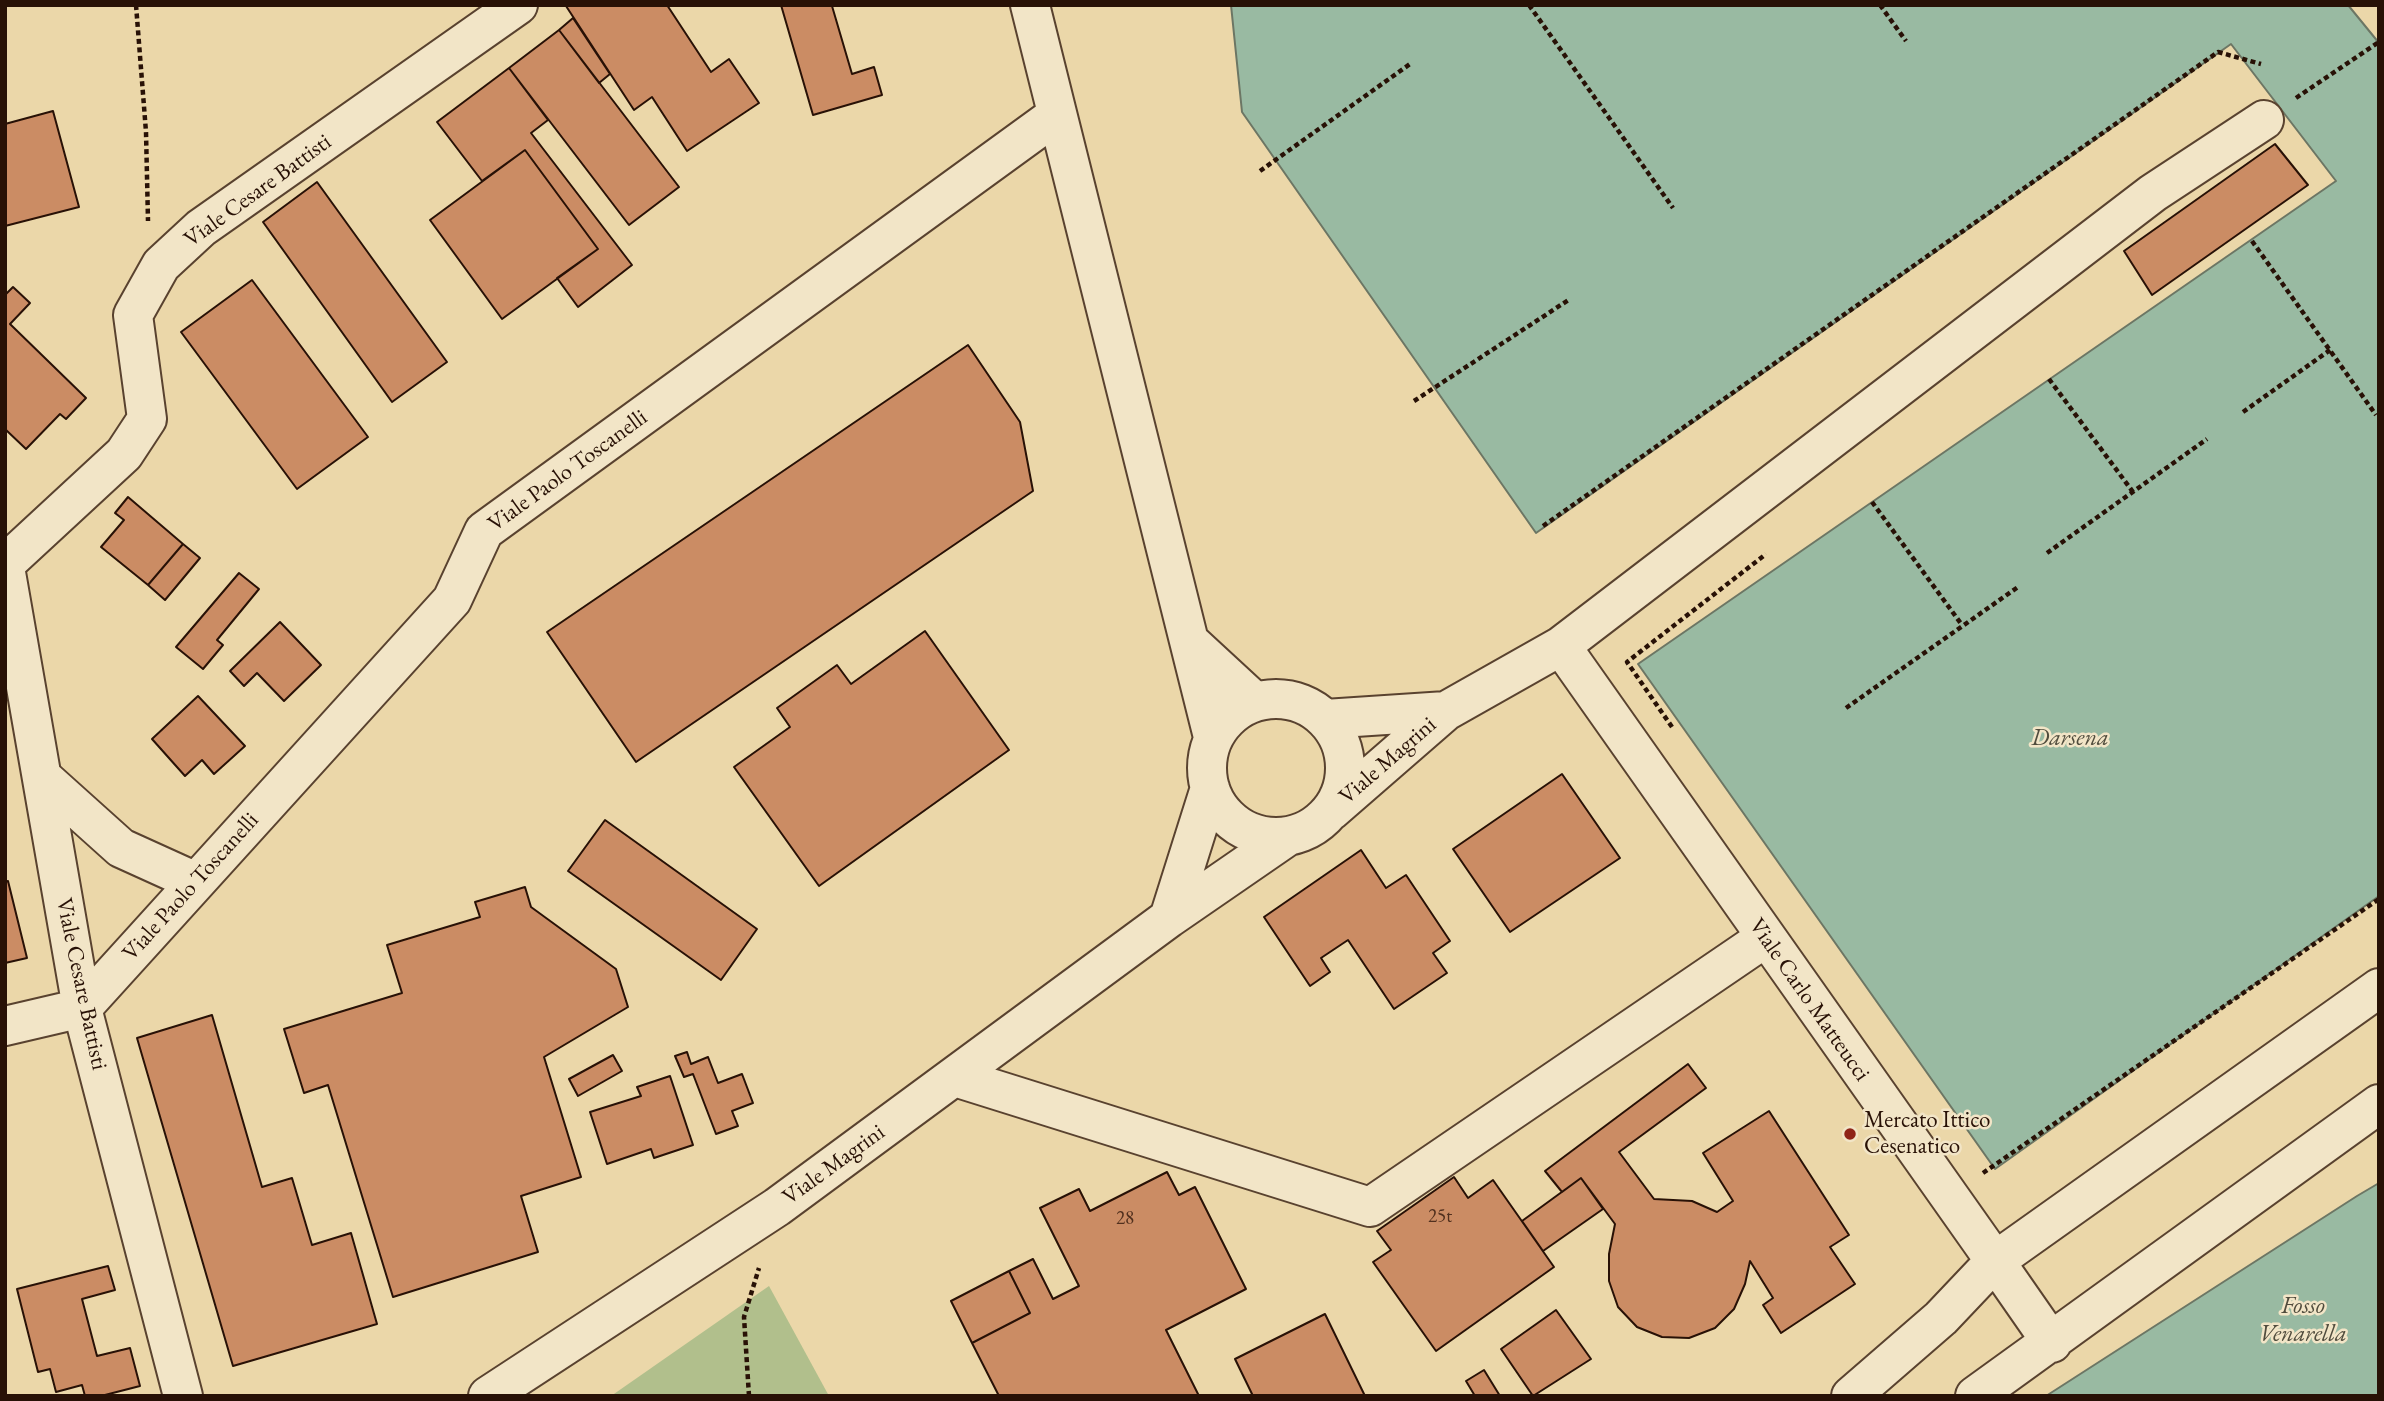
<!DOCTYPE html>
<style>
body{margin:0}
#map{position:relative;width:2384px;height:1401px;overflow:hidden;background:#ebd7a9;font-family:"EB Garamond",serif}
canvas{display:block}
.frame{position:absolute;inset:0;border:7px solid #281106;pointer-events:none}
</style>
<div id="map">
<canvas width="2384" height="1401"></canvas>
<div class="frame"></div>
</div>
<script>
const context = document.querySelector('canvas').getContext('2d');
context.lineJoin = 'round';
function paint(path, color) {
  context.fillStyle = color;
  context.fill(path, 'evenodd');
}
function strokePath(path, color, width, dash) {
  context.strokeStyle = color;
  context.lineWidth = width;
  context.lineCap = dash ? 'butt' : 'round';
  context.setLineDash(dash || []);
  context.stroke(path);
}
function drawText(font, color, halo, rows, align = 'center') {
  context.font = font + ' "EB Garamond",serif';
  context.lineWidth = 5;
  context.setLineDash([]);
  context.textBaseline = 'middle';
  context.strokeStyle = halo;
  context.fillStyle = color;
  for (const [text, x, y, turn = 0] of rows) {
    context.save();
    context.translate(x, y);
    context.rotate((+turn || 0) * Math.PI / 180);
    context.textAlign = isNaN(turn) ? turn : align;
    if (halo) context.strokeText(text, 0, 0);
    context.fillText(text, 0, 0);
    context.restore();
  }
}
paint(new Path2D(`
 M 769,1286 L 829,1396 L 611,1396 Z`), '#b1bf8c');
const water = new Path2D(`
 M 1231,5 L 2348,5 L 2379,43 L 2379,896 L 1995,1169 L 1638,664 L 2336,181 L 2231,44 L 1536,533 L 1242,112 Z
 M 2379,1183 L 2379,1396 L 2046,1396 L 2357,1196 Z`);
paint(water, '#99baa2');
strokePath(water, '#6c7664', 2);
const building = new Path2D(`
 M 667,5 L 711,72 L 729,59 L 759,103 L 687,151 L 652,97 L 634,110 L 566,6 Z
 M 781,5 L 836,5 L 832,6 L 852,74 L 874,67 L 882,95 L 813,115 Z
 M 573,18 L 610,74 L 599,83 L 559,30 Z
 M 559,30 L 679,187 L 629,225 L 509,68 Z
 M 509,68 L 548,120 L 531,133 L 632,265 L 578,307 L 557,278 L 598,249 L 525,150 L 482,181 L 437,122 Z
 M 53,111 L 79,207 L 5,226 L 5,124 Z
 M 2275,144 L 2308,185 L 2152,295 L 2124,251 Z
 M 525,150 L 598,249 L 502,319 L 430,220 Z
 M 317,182 L 447,362 L 392,402 L 263,222 Z
 M 252,280 L 368,437 L 297,489 L 181,332 Z
 M 13,287 L 30,303 L 10,324 L 86,398 L 66,419 L 60,414 L 26,449 L 5,429 L 5,295 Z
 M 968,345 L 1020,422 L 1033,491 L 636,762 L 547,632 Z
 M 128,497 L 183,544 L 148,585 L 101,547 L 124,520 L 115,513 Z
 M 183,544 L 200,558 L 165,600 L 148,585 Z
 M 239,573 L 259,589 L 217,640 L 223,645 L 203,669 L 176,647 Z
 M 280,622 L 321,665 L 284,701 L 257,673 L 244,686 L 230,671 Z
 M 925,631 L 1009,750 L 819,886 L 734,767 L 790,727 L 777,708 L 837,665 L 851,684 Z
 M 198,696 L 245,746 L 214,774 L 202,760 L 185,776 L 152,739 Z
 M 1562,774 L 1620,858 L 1510,932 L 1453,849 Z
 M 605,820 L 757,929 L 721,980 L 568,871 Z
 M 1361,850 L 1386,888 L 1406,875 L 1450,941 L 1433,953 L 1447,973 L 1394,1009 L 1348,940 L 1321,958 L 1330,972 L 1310,986 L 1264,917 Z
 M 8,881 L 27,958 L 5,963 L 5,882 Z
 M 525,887 L 531,907 L 616,969 L 628,1007 L 544,1057 L 581,1177 L 521,1196 L 538,1252 L 393,1297 L 328,1085 L 304,1093 L 284,1029 L 402,993 L 387,945 L 480,917 L 475,902 Z
 M 212,1015 L 262,1187 L 292,1178 L 312,1245 L 351,1233 L 377,1324 L 233,1366 L 137,1038 Z
 M 687,1052 L 691,1064 L 708,1057 L 718,1083 L 742,1074 L 753,1103 L 732,1111 L 738,1126 L 716,1134 L 693,1074 L 684,1077 L 675,1056 Z
 M 613,1055 L 622,1071 L 578,1096 L 569,1079 Z
 M 1688,1064 L 1706,1088 L 1619,1152 L 1654,1199 L 1692,1201 L 1717,1212 L 1733,1201 L 1703,1153 L 1769,1111 L 1849,1235 L 1830,1247 L 1855,1284 L 1781,1333 L 1763,1305 L 1773,1298 L 1750,1261 L 1745,1284 L 1734,1309 L 1715,1328 L 1689,1338 L 1662,1337 L 1637,1327 L 1618,1307 L 1609,1281 L 1609,1254 L 1615,1224 L 1581,1178 L 1562,1192 L 1545,1171 Z
 M 670,1076 L 693,1145 L 654,1158 L 651,1149 L 607,1164 L 590,1112 L 641,1096 L 637,1087 Z
 M 1167,1172 L 1179,1195 L 1195,1187 L 1246,1289 L 1166,1330 L 1199,1396 L 999,1396 L 972,1343 L 1030,1313 L 1009,1271 L 1033,1259 L 1053,1299 L 1079,1286 L 1040,1208 L 1079,1189 L 1090,1211 Z
 M 1454,1177 L 1468,1198 L 1493,1180 L 1554,1267 L 1436,1351 L 1373,1262 L 1391,1250 L 1377,1231 Z
 M 1581,1178 L 1603,1209 L 1543,1251 L 1522,1221 Z
 M 108,1266 L 115,1290 L 82,1299 L 97,1356 L 130,1348 L 140,1386 L 101,1396 L 85,1396 L 82,1385 L 56,1392 L 50,1369 L 38,1372 L 17,1289 Z
 M 1009,1271 L 1030,1313 L 972,1343 L 951,1301 Z
 M 1556,1310 L 1591,1359 L 1533,1396 L 1501,1349 Z
 M 1325,1314 L 1365,1396 L 1253,1396 L 1235,1359 Z
 M 1484,1370 L 1500,1396 L 1475,1396 L 1466,1381 Z`);
paint(building, '#cb8c64');
strokePath(building, '#281106', 2);
const minor = new Path2D(`
 M 1030,5 L 1213,737
 M 5,564 L 124,454 L 147,419 L 133,315 L 161,265 L 201,228 L 518,5
 M 5,567 L 82,1008 L 183,1396
 M 1190,642 L 1255,702
 M 1561,646 L 1995,1261 L 1941,1318 L 1851,1396
 M1207 768a69 69 0 1 1 138 0a69 69 0 1 1-138 0Z
 M 1325,719 L 1446,711
 M 42,777 L 121,848 L 196,882
 M 1331,811 L 1446,711 L 1561,646 L 2153,193 L 2264,120
 M 1169,918 L 1210,788
 M 5,1026 L 82,1008 L 452,600 L 484,531 L 1055,116
 M 955,1077 L 1370,1207 L 1765,938
 M 2052,1343 L 1995,1261 L 2379,988
 M 488,1396 L 777,1207 L 1169,918 L 1288,836
 M 1975,1396 L 2379,1104`);
strokePath(minor, '#59422f', 42);
strokePath(new Path2D(`
 M 136,5 L 146,132 L 148,221
 M 1529,5 L 1673,208
 M 1880,5 L 1906,41
 M 2296,98 L 2379,42
 M 1260,171 L 1410,64
 M 2252,241 L 2376,415
 M 2049,379 L 2133,492
 M 1414,401 L 1570,299
 M 2243,412 L 2330,350
 M 1872,502 L 1962,625
 M 1543,526 L 2218,52 L 2261,64
 M 2047,553 L 2207,439
 M 1846,708 L 2018,587
 M 1672,727 L 1627,662 L 1766,554
 M 1983,1173 L 2379,899
 M 749,1396 L 744,1317 L 759,1268`), '#281106', 4.5, [5, 3.5]);
strokePath(minor, '#f2e5c7', 38);
for (const [x, y, r, color] of [
 [1850,1134,7,"#8f2418"]
]) {
  const dot = new Path2D();
  dot.arc(x, y, r, 0, 2 * Math.PI);
  context.fillStyle = color;
  context.fill(dot);
  strokePath(dot, '#f2e5c7', 2.5);
}
drawText('19px', '#51301e', null, [
 ["25t",1440,1217],
 ["28",1125,1219]
]);
drawText('23px', '#281106', '#f2e5c7', [
 ["Viale Cesare Battisti",258,191,-36],
 ["Viale Paolo Toscanelli",568,471,-36],
 ["Viale Magrini",1388,761,-41],
 ["Viale Paolo Toscanelli",191,887,-48],
 ["Viale Cesare Battisti",81,984,78],
 ["Viale Carlo Matteucci",1809,1000,55],
 ["Viale Magrini",834,1165,-36]
]);
drawText('23px', '#281106', '#f2e5c7', [
 ["Mercato Ittico",1864,1121],
 ["Cesenatico",1864,1147]
], 'left');
drawText('italic 24px', '#504c3d', '#f2e5c7', [
 ["Darsena",2070,738],
 ["Fosso",2303,1306],
 ["Venarella",2303,1334]
]);
</script>
